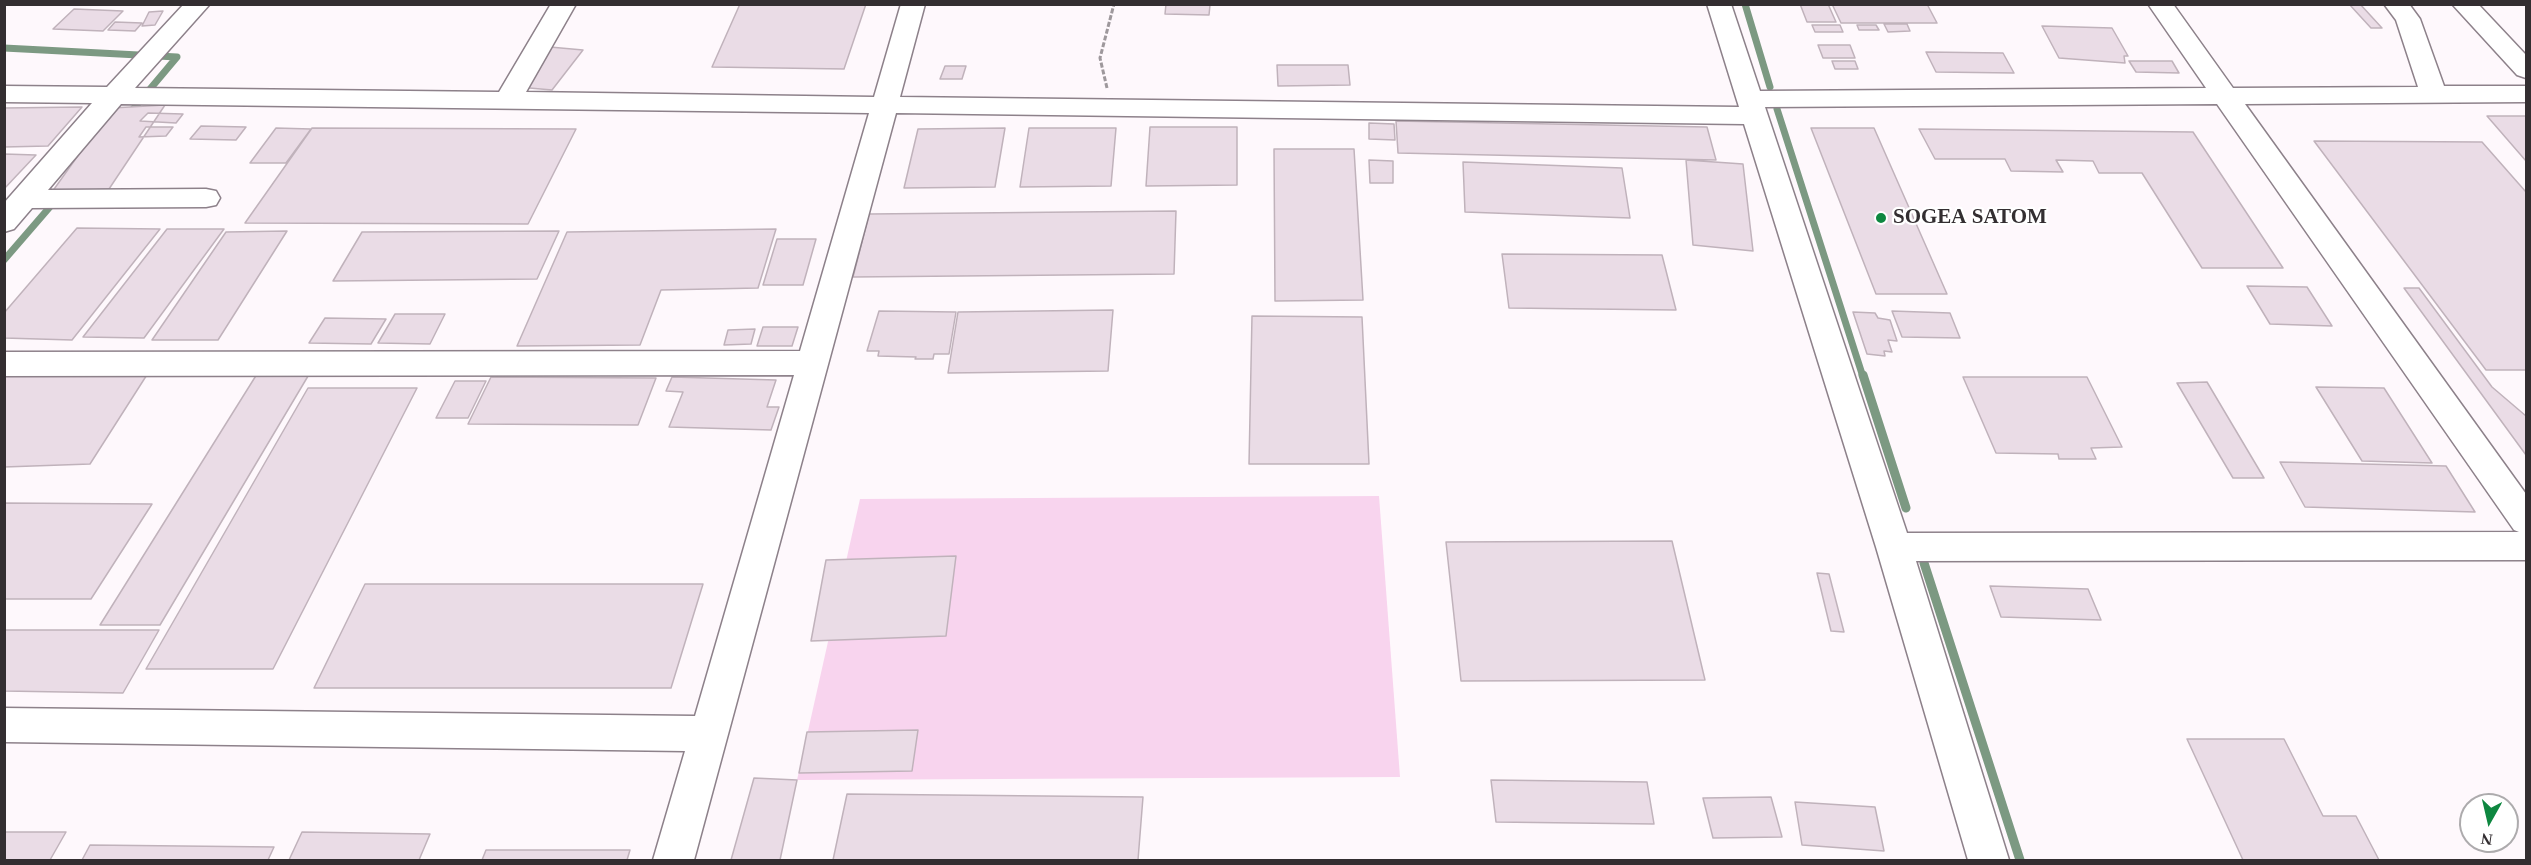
<!DOCTYPE html>
<style>
body{margin:0}
#map{position:relative;width:2531px;height:865px;overflow:hidden;background:#fef8fc;font-family:"Times New Roman",serif}
canvas{display:block}
.frame{position:absolute;inset:0;border:6px solid #332e31;pointer-events:none}
.north{position:absolute;left:2459px;top:793px;width:60px;height:60px;box-sizing:border-box;background:#fff;border:2px solid #adabad;border-radius:50%;rotate:188deg;font-size:16px;font-weight:700;line-height:24px;text-align:center;color:#332e31}
.north::after{content:'';display:block;margin:auto;width:21px;height:27px;background:#0e8740;clip-path:polygon(50% 0,100% 100%,50% 72%,0 100%)}
</style>
<div id="map">
<canvas width="2531" height="865"></canvas>
<div class="frame"></div>
<div class="north">N</div>
</div>
<script>
const context = document.querySelector('canvas').getContext('2d');
context.lineJoin = 'round';
function paint(path, color) {
  context.fillStyle = color;
  context.fill(path, 'evenodd');
}
function strokePath(path, color, width, dash) {
  context.strokeStyle = color;
  context.lineWidth = width;
  context.lineCap = dash ? 'butt' : 'round';
  context.setLineDash(dash || []);
  context.stroke(path);
}
function drawText(font, color, halo, rows, align = 'center') {
  context.font = font + ' "Times New Roman",serif';
  context.lineWidth = 4.5;
  context.setLineDash([]);
  context.textBaseline = 'middle';
  context.strokeStyle = halo;
  context.fillStyle = color;
  for (const [text, x, y, turn = 0] of rows) {
    context.save();
    context.translate(x, y);
    context.rotate((+turn || 0) * Math.PI / 180);
    context.textAlign = isNaN(turn) ? turn : align;
    if (halo) context.strokeText(text, 0, 0);
    context.fillText(text, 0, 0);
    context.restore();
  }
}
paint(new Path2D(`
 M 1379,496 L 1400,777 L 797,780 L 860,499 Z`), '#f8d4ee');
strokePath(new Path2D(`
 M 1745,4 L 1770,87
 M 4,48 L 177,57 L 129,114
 M 1777,109 L 1863,377
 M 4,260 L 55,201`), '#7c9982', 7);
strokePath(new Path2D(`
 M 1863,375 L 1906,508
 M 1924,563 L 2020,860`), '#7c9982', 9);
const building = new Path2D(`
 M 740,4 L 866,4 L 844,69 L 712,67 Z
 M 1166,4 L 1210,5 L 1209,15 L 1165,14 Z
 M 1800,4 L 1828,4 L 1836,22 L 1807,22 Z
 M 1832,4 L 1927,4 L 1937,23 L 1841,23 Z
 M 2349,4 L 2360,4 L 2382,28 L 2371,28 Z
 M 74,9 L 123,11 L 103,31 L 53,29 Z
 M 163,11 L 155,25 L 142,26 L 149,12 Z
 M 115,22 L 142,23 L 135,31 L 108,30 Z
 M 1884,24 L 1907,24 L 1910,31 L 1888,32 Z
 M 1812,25 L 1840,25 L 1843,32 L 1815,32 Z
 M 1857,25 L 1876,25 L 1879,30 L 1859,30 Z
 M 2042,26 L 2112,28 L 2128,56 L 2124,56 L 2125,63 L 2059,58 Z
 M 1818,45 L 1850,45 L 1855,58 L 1823,58 Z
 M 550,47 L 583,50 L 552,90 L 518,87 Z
 M 1926,52 L 2003,53 L 2014,73 L 1936,72 Z
 M 1832,61 L 1855,61 L 1858,69 L 1835,69 Z
 M 2129,61 L 2172,61 L 2179,73 L 2136,72 Z
 M 1277,65 L 1348,65 L 1350,85 L 1278,86 Z
 M 945,66 L 966,66 L 962,79 L 940,79 Z
 M 165,105 L 109,189 L 52,192 L 112,108 Z
 M 82,107 L 48,146 L 4,147 L 4,108 Z
 M 148,113 L 183,114 L 176,123 L 140,121 Z
 M 2487,116 L 2526,116 L 2526,161 Z
 M 1396,121 L 1707,127 L 1716,160 L 1398,153 Z
 M 1369,123 L 1394,124 L 1395,140 L 1369,139 Z
 M 201,126 L 246,127 L 236,140 L 190,139 Z
 M 146,127 L 173,127 L 166,136 L 139,137 Z
 M 1150,127 L 1237,127 L 1237,185 L 1146,186 Z
 M 276,128 L 311,129 L 286,163 L 250,163 Z
 M 312,128 L 576,129 L 528,224 L 245,223 Z
 M 1005,128 L 995,187 L 904,188 L 918,129 Z
 M 1029,128 L 1116,128 L 1111,186 L 1020,187 Z
 M 1811,128 L 1874,128 L 1947,294 L 1876,294 Z
 M 1919,129 L 2193,132 L 2283,268 L 2202,268 L 2142,173 L 2099,173 L 2093,161 L 2056,160 L 2063,172 L 2011,171 L 2005,159 L 1935,159 Z
 M 2314,141 L 2482,142 L 2526,192 L 2526,370 L 2486,370 Z
 M 1274,149 L 1354,149 L 1363,300 L 1275,301 Z
 M 4,154 L 36,155 L 4,189 Z
 M 1369,160 L 1393,161 L 1393,183 L 1370,183 Z
 M 1686,160 L 1743,164 L 1753,251 L 1693,245 Z
 M 1463,162 L 1622,168 L 1630,218 L 1465,212 Z
 M 1176,211 L 1174,274 L 853,277 L 869,214 Z
 M 77,228 L 160,229 L 72,340 L 4,338 L 4,313 Z
 M 167,229 L 224,229 L 144,338 L 83,337 Z
 M 776,229 L 758,288 L 661,290 L 640,345 L 517,346 L 567,232 Z
 M 287,231 L 218,340 L 152,340 L 226,232 Z
 M 559,231 L 537,279 L 333,281 L 362,232 Z
 M 777,239 L 816,239 L 803,285 L 763,285 Z
 M 1502,254 L 1662,255 L 1676,310 L 1509,308 Z
 M 2247,286 L 2307,287 L 2332,326 L 2270,324 Z
 M 2404,288 L 2419,288 L 2492,387 L 2526,416 L 2526,455 Z
 M 1113,310 L 1108,371 L 948,373 L 958,312 Z
 M 879,311 L 956,312 L 949,354 L 934,354 L 933,359 L 915,359 L 916,357 L 878,356 L 879,351 L 867,351 Z
 M 1892,311 L 1950,313 L 1960,338 L 1902,337 Z
 M 1853,312 L 1875,313 L 1878,318 L 1890,320 L 1897,341 L 1888,340 L 1892,352 L 1884,351 L 1885,356 L 1867,354 Z
 M 395,314 L 445,314 L 430,344 L 378,343 Z
 M 1252,316 L 1362,317 L 1369,464 L 1249,464 Z
 M 325,318 L 386,319 L 371,344 L 309,343 Z
 M 763,327 L 798,327 L 792,346 L 757,346 Z
 M 755,329 L 751,344 L 724,345 L 728,330 Z
 M 262,366 L 314,366 L 160,625 L 100,625 Z
 M 150,370 L 90,464 L 4,467 L 4,374 Z
 M 491,377 L 656,378 L 638,425 L 468,424 Z
 M 672,377 L 776,380 L 767,407 L 779,407 L 771,430 L 669,427 L 683,392 L 666,391 Z
 M 1963,377 L 2087,377 L 2122,447 L 2091,448 L 2096,459 L 2059,459 L 2058,454 L 1996,453 Z
 M 455,381 L 486,381 L 468,418 L 436,418 Z
 M 2207,382 L 2264,478 L 2233,478 L 2177,383 Z
 M 2316,387 L 2384,388 L 2432,463 L 2362,461 Z
 M 308,388 L 417,388 L 273,669 L 146,669 Z
 M 2280,462 L 2446,466 L 2475,512 L 2305,507 Z
 M 4,503 L 152,504 L 91,599 L 4,599 Z
 M 1672,541 L 1705,680 L 1461,681 L 1446,542 Z
 M 956,556 L 946,636 L 811,641 L 826,560 Z
 M 1817,573 L 1829,574 L 1844,632 L 1831,631 Z
 M 365,584 L 703,584 L 671,688 L 314,688 Z
 M 1990,586 L 2088,589 L 2101,620 L 2001,617 Z
 M 4,630 L 159,630 L 123,693 L 4,691 Z
 M 918,730 L 912,771 L 799,773 L 807,732 Z
 M 2187,739 L 2284,739 L 2323,816 L 2356,816 L 2379,860 L 2243,860 Z
 M 754,778 L 797,780 L 780,860 L 731,860 Z
 M 1491,780 L 1647,782 L 1654,824 L 1496,822 Z
 M 847,794 L 1143,797 L 1138,860 L 833,860 Z
 M 1771,797 L 1782,837 L 1713,838 L 1703,798 Z
 M 1795,802 L 1875,807 L 1884,851 L 1802,845 Z
 M 4,832 L 66,832 L 50,860 L 4,860 Z
 M 302,832 L 430,834 L 419,860 L 289,860 Z
 M 90,845 L 274,847 L 268,860 L 82,860 Z
 M 486,850 L 630,850 L 627,860 L 482,860 Z`);
paint(building, '#eadce6');
strokePath(building, '#c0b2bb', 1.5);
const minor = new Path2D(`
 M 184,4 L 210,4 L 135,88 L 499,92 L 551,4 L 576,4 L 526,92 L 874,97 L 901,4 L 925,4 L 900,97 L 1739,107 L 1707,4 L 1731,4 L 1760,91 L 2206,88 L 2148,4 L 2173,4 L 2233,88 L 2418,87 L 2396,20 L 2384,4 L 2409,4 L 2420,19 L 2444,86 L 2526,86 L 2526,102 L 2245,104 L 2526,494 L 2526,560 L 1916,561 L 2009,860 L 1968,860 L 1876,547 L 1744,124 L 896,113 L 694,860 L 653,860 L 685,751 L 4,742 L 4,708 L 695,716 L 794,375 L 4,376 L 4,352 L 800,351 L 869,113 L 121,104 L 48,190 L 206,189 L 216,191 L 220,198 L 216,205 L 206,207 L 32,208 L 14,229 L 4,232 L 4,203 L 92,103 L 4,102 L 4,86 L 107,87 ZM 2217,104 L 2514,530 L 2519,532 L 1907,533 L 1765,107 Z
 M 2452,4 L 2478,4 L 2526,55 L 2526,78 L 2517,75 Z`);
strokePath(minor, '#8d818a', 3);
strokePath(new Path2D(`
 M 1107,88 L 1100,58 L 1114,4`), '#9e989c', 3, [5, 2]);
paint(minor, '#fff');
for (const [x, y, r, color] of [
 [1881,218,6,"#0e8740"]
]) {
  const dot = new Path2D();
  dot.arc(x, y, r, 0, 2 * Math.PI);
  context.fillStyle = color;
  context.fill(dot);
  strokePath(dot, '#fff', 2);
}
drawText('bold 21px', '#332e31', '#fff', [
 ["SOGEA SATOM",1893,218]
], 'left');
</script>
